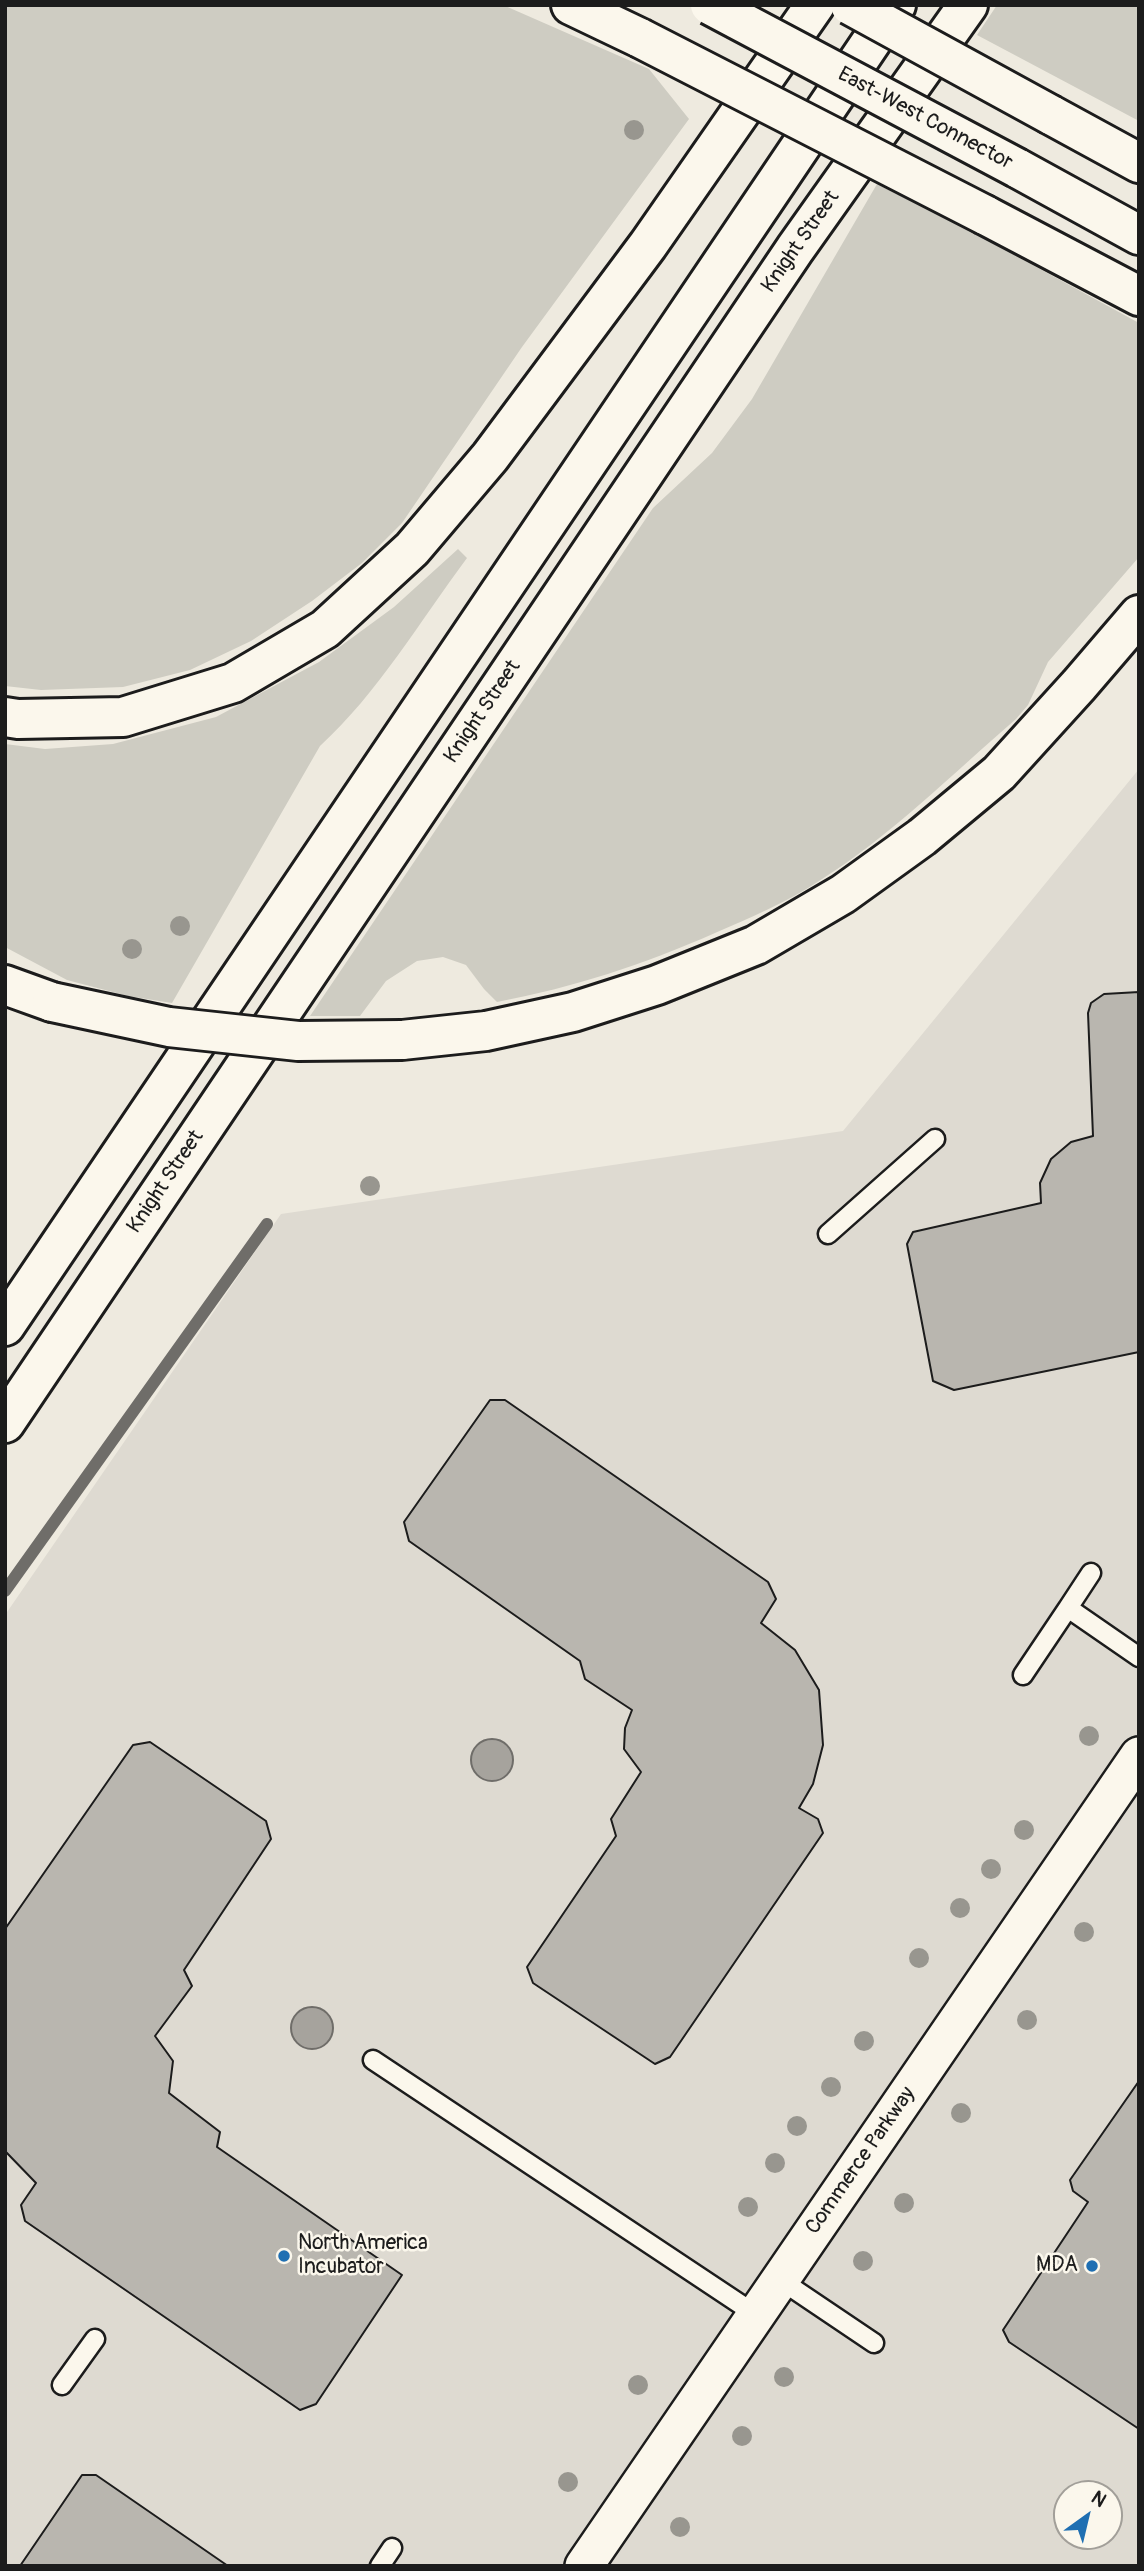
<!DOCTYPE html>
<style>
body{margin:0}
#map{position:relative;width:1144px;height:2571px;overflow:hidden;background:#eeeadf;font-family:Pangolin,sans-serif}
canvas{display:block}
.frame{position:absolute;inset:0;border:7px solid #1c1c1c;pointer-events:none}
.north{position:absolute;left:1053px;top:2480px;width:70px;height:70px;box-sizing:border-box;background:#fbf7ec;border:2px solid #a29f99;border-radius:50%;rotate:34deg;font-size:19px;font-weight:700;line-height:28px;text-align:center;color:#1c1c1c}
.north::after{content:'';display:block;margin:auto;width:24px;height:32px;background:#1f6fb2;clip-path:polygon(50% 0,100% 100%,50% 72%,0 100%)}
</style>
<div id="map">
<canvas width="1144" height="2571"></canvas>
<div class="frame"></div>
<div class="north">N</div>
</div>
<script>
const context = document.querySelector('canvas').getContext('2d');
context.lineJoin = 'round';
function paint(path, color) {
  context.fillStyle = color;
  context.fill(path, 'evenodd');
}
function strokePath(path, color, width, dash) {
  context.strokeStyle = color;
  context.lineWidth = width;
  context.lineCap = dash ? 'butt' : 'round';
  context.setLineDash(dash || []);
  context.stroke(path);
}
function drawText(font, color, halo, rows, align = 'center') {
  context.font = font + ' Pangolin,sans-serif';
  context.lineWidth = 5;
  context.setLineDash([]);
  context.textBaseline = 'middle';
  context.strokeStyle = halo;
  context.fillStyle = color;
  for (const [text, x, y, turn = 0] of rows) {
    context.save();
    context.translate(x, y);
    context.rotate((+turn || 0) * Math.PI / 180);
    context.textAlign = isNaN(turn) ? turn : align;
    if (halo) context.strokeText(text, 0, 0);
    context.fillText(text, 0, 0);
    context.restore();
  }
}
paint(new Path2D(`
 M 1139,769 L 1139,2566 L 5,2566 L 5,1615 L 281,1214 L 843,1131 ZM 1067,2494 L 1109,2494 L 1109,2536 L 1067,2536 Z`), '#dedad1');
paint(new Path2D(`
 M 5,5 L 503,5 L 649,69 L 689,119 L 522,347 L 402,523 L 362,563 L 312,601 L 251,641 L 190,670 L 123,687 L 41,690 L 5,686 Z
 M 997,5 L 1139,5 L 1139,121 L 977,35 Z
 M 877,184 L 974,233 L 1139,323 L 1139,557 L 1048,662 L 1028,705 L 1016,719 C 952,774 891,836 819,881 C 787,902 750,918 715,933 C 642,965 575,987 497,1002 L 484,989 L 466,965 L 443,957 L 417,961 L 386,981 L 360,1016 L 310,1016 L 653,508 L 712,453 L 752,399 Z
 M 458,549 L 467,558 C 420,621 378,693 320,746 L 172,1003 L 128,996 L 67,980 L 5,947 L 5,744 L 45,749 L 113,744 L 216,717 L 319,662 L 394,607 Z`), '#ceccc2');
const water = new Path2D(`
 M471 1760a21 21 0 1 1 42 0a21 21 0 1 1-42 0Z
 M291 2028a21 21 0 1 1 42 0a21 21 0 1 1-42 0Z`);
paint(water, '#a6a39d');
strokePath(water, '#6f6d69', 2);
strokePath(new Path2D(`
 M 5,1591 L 267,1224`), '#6f6d69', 12);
const building = new Path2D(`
 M 1139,992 L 1139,1352 L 954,1390 L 933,1381 L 907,1244 L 913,1232 L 1041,1203 L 1040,1183 L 1051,1159 L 1071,1142 L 1093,1136 L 1088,1013 L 1091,1003 L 1104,994 Z
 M 490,1400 L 505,1400 L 768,1582 L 776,1599 L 761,1623 L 795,1650 L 819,1690 L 823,1745 L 813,1784 L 799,1808 L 818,1819 L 823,1833 L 670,2057 L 655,2064 L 533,1983 L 527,1967 L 616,1836 L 611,1819 L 641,1772 L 624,1749 L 625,1728 L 632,1710 L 585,1679 L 580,1661 L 409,1541 L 404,1522 Z
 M 150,1742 L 266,1821 L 271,1839 L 184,1970 L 192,1986 L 155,2036 L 173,2061 L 169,2093 L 220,2132 L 217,2147 L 402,2275 L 316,2404 L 300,2410 L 25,2221 L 21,2205 L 36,2183 L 5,2151 L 5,1929 L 133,1745 Z
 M 1139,2081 L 1139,2429 L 1009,2342 L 1003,2330 L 1088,2202 L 1073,2191 L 1070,2180 Z
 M 82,2475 L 96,2475 L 228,2566 L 20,2566 Z`);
paint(building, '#b9b6af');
strokePath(building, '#1c1c1c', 2);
const service = new Path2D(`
 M 828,1234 L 935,1139
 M 1068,1608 L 1091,1573
 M 1023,1675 L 1068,1608 L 1139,1657
 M 373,2060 L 755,2314
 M 779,2279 L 874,2343
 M 62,2385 L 95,2339
 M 380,2566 L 392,2548`);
const minor = new Path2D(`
 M 584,2566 L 1139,1756`);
const motorway = new Path2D(`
 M 571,5 L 640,38
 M 1051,115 L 1139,163
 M 1017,168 L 1139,235
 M 985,215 L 1139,296
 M 5,717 L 18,719 L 123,717 L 233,683 L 325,629 L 412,549 L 490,457 L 648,245 L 815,5
 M 5,985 L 52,1002
 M 402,1040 L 486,1031 L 573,1012 L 657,985 L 756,945 L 843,894 L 922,837 L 999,773 L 1079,685 L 1139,615
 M 5,1326 L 896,5
 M 5,1423 L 795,249 L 968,5`);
strokePath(service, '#1c1c1c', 23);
strokePath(minor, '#1c1c1c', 42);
strokePath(motorway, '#1c1c1c', 44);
strokePath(service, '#fbf7ec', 18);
strokePath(minor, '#fbf7ec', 37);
strokePath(motorway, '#fbf7ec', 38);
const motorwayBridge = new Path2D(`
 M 710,5 L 1017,168
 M 850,5 L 1051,115
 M 640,38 L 985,215
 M 52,1002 L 169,1027 L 298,1041 L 402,1040`);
strokePath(motorwayBridge, '#1c1c1c', 44, []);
strokePath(motorwayBridge, '#fbf7ec', 38);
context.fillStyle = '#98968f';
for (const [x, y] of [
 [634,130],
 [180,926],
 [132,949],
 [370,1186],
 [1089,1736],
 [1024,1830],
 [991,1869],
 [960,1908],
 [1084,1932],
 [919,1958],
 [1027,2020],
 [864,2041],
 [831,2087],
 [961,2113],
 [797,2126],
 [775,2163],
 [904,2203],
 [748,2207],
 [863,2261],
 [784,2377],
 [638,2385],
 [742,2436],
 [568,2482],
 [680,2527]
]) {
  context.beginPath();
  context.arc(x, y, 10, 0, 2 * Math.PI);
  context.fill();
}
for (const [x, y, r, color] of [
 [284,2256,7,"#1f6fb2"],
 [1092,2266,7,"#1f6fb2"]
]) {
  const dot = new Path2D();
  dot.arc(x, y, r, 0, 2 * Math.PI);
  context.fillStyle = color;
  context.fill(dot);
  strokePath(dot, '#fbf7ec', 2.5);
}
drawText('21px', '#1c1c1c', '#fbf7ec', [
 ["East-West Connector",925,119,28],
 ["Knight Street",801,242,-55],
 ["Knight Street",483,712,-56],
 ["Knight Street",166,1182,-56],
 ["Commerce Parkway",861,2161,-55]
]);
drawText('21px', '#1c1c1c', '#fbf7ec', [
 ["North America",298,2244],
 ["Incubator",298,2268],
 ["MDA",1078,2266,"right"]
], 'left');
</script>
